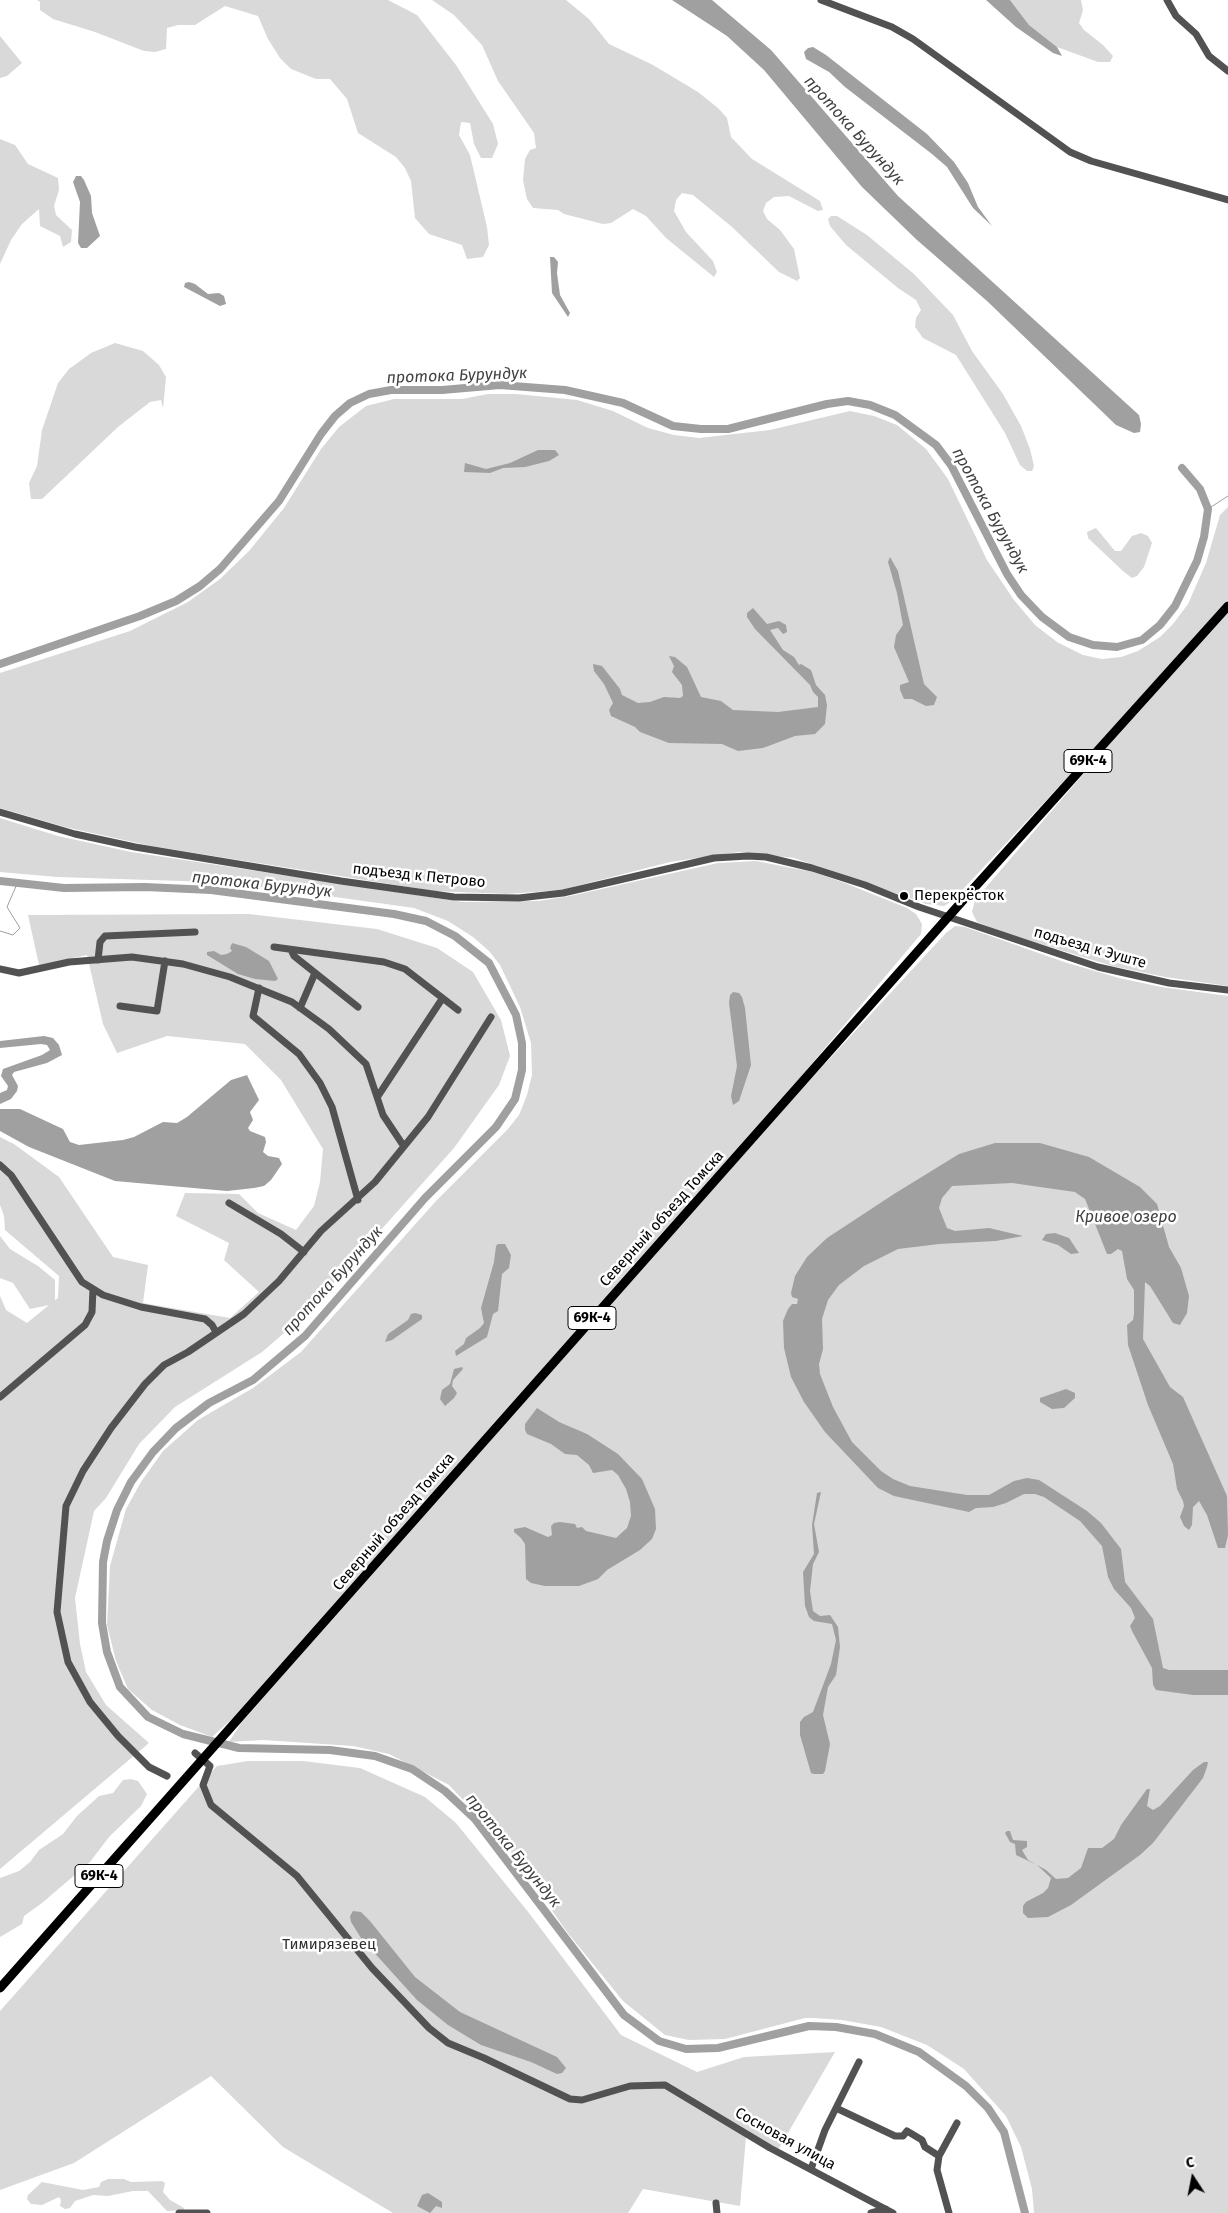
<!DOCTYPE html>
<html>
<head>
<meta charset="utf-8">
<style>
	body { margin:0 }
	#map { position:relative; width:1228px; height:2213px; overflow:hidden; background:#fff; font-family:"Fira Sans",sans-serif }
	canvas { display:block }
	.north { position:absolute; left:1168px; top:2153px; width:50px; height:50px; -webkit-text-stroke:4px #fff; paint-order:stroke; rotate:349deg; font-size:14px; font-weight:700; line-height:20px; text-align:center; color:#000 }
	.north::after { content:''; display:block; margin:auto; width:18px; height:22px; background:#000; clip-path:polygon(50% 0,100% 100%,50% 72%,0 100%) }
</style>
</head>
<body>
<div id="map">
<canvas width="1228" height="2213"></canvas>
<div class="north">С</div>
</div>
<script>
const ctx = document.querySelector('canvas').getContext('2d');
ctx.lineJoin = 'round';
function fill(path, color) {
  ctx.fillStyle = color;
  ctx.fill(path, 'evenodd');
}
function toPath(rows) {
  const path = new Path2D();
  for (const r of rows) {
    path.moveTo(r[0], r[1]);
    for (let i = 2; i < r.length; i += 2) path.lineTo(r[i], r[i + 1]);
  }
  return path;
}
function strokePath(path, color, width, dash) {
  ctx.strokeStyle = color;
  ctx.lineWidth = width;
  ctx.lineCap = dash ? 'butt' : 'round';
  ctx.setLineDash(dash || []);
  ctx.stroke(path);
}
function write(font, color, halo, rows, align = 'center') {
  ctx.font = font + ' "Fira Sans",sans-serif';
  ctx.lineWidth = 5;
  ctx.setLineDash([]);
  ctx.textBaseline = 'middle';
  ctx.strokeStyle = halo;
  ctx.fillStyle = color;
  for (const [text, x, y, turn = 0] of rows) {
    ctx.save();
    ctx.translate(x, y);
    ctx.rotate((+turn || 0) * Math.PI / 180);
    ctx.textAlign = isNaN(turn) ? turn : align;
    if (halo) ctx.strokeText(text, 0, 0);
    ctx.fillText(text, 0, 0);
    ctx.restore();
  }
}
const green = toPath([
	[37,0,388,0,417,15,456,65,493,124,498,144,492,158,481,158,474,144,470,123,461,122,459,135,470,155,487,227,489,245,483,257,467,259,462,245,429,234,415,218,411,181,405,168,396,157,358,133,347,99,330,79,316,79,291,69,280,58,268,39,258,16,225,6,195,25,178,25,167,28,166,49,155,52,144,51,95,32,53,19,40,10,40,2],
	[432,0,566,0,589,19,609,44,653,65,698,92,718,108,727,118,731,137,752,159,820,201,823,210,818,211,789,196,774,197,766,203,763,211,767,219,780,230,794,249,800,278,797,281,779,272,732,227,693,195,682,193,676,200,674,211,686,232,713,261,717,272,714,277,666,238,646,216,633,209,611,223,603,224,564,214,558,210,533,208,527,199,523,180,525,159,530,150,536,148,534,133,498,81,482,45,454,15],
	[1010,0,1081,0,1083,10,1079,23,1084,30,1103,45,1113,56,1110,62,1098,62,1057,47,1029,25],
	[0,36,22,63,7,76,0,78],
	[0,139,15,145,28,164,58,178,59,190,54,206,56,215,72,230,71,242,63,247,60,236,40,226,39,209,22,224,11,240,0,264],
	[831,216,837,216,867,235,914,274,953,315,972,351,1003,394,1021,426,1030,449,1034,466,1032,471,1027,471,1020,465,1005,433,956,355,923,338,915,327,916,318,921,310,916,300,898,288,846,245,830,226,828,219],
	[115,343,143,351,159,365,166,377,163,408,161,400,150,402,118,427,42,499,31,499,29,483,37,466,42,430,58,383,69,369,91,353],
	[488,394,516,394,577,400,613,411,648,428,674,435,699,438,770,430,850,411,874,416,897,425,926,449,948,479,987,560,1014,600,1035,625,1057,642,1083,655,1102,659,1121,657,1138,651,1160,637,1173,624,1188,604,1206,563,1220,515,1228,507,1228,600,1081,763,952,901,944,906,926,904,794,858,739,852,670,862,561,890,507,894,434,891,151,846,65,827,0,808,0,673,130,631,188,602,220,579,249,551,284,508,321,449,339,427,366,406,394,399,462,399],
	[1096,528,1115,551,1121,551,1132,536,1141,533,1148,536,1152,543,1144,567,1137,576,1132,578,1124,572,1088,538,1087,532],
	[1228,613,1228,986,1165,977,1112,966,999,931,977,922,972,912,975,900,1092,764],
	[0,818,58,836,131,852,463,902,538,901,570,896,718,863,756,861,813,872,845,883,907,908,916,914,922,924,921,934,803,1074,233,1718,212,1737,180,1725,152,1710,128,1689,116,1661,107,1625,110,1566,126,1509,141,1482,163,1451,198,1420,253,1388,301,1352,436,1201,508,1129,519,1115,527,1095,532,1075,531,1043,520,1007,500,965,489,951,473,937,448,921,414,908,271,888,213,882,57,877,0,872],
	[249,914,377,929,437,948,473,972,501,1020,510,1056,499,1085,454,1148,305,1315,262,1352,175,1407,139,1444,106,1498,94,1511,75,1598,80,1644,86,1672,106,1705,149,1743,0,1869,0,1296,6,1310,27,1323,49,1305,30,1309,13,1283,0,1278,0,1236,10,1249,38,1266,55,1280,55,1300,58,1298,59,1276,5,1230,4,1216,0,1205,0,1137,14,1144,59,1177,113,1257,148,1265,143,1303,230,1318,259,1292,224,1260,229,1243,176,1216,185,1193,239,1194,258,1213,296,1230,314,1206,320,1182,323,1149,281,1080,245,1044,167,1036,117,1053,103,1024,87,955,39,965,28,915],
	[955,926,965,927,1064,962,1119,978,1161,987,1228,996,1228,2213,1034,2213,1032,2189,1021,2147,1006,2116,964,2069,927,2045,881,2027,842,2020,814,2018,805,2018,725,2039,689,2040,665,2035,623,2001,567,1932,509,1849,449,1785,389,1754,353,1746,263,1740,229,1742,241,1723,797,1094,946,933],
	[248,1761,303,1761,360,1768,425,1797,456,1823,529,1913,621,2035,697,2072,744,2057,835,2052,778,2150,746,2137,740,2206,643,2189,628,2213,393,2213,283,2147,211,2076,74,2163,0,2190,0,2011,217,1766],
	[131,1779,138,1781,147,1794,141,1806,109,1837,90,1862,42,1903,24,1916,22,1924,0,1937,0,1878,19,1871,30,1862,39,1850,63,1834,77,1816,99,1796,113,1793,123,1780],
	[108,2179,124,2179,131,2182,162,2181,165,2183,163,2192,170,2200,184,2208,184,2210,167,2211,148,2191,133,2191,108,2196,93,2195,75,2201,70,2208,65,2209,60,2206,61,2200,59,2197,42,2205,31,2204,27,2199,28,2195,42,2182,83,2190,99,2187,101,2182]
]);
const water = toPath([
	[672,0,712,0,771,50,898,196,1139,415,1141,424,1140,432,1134,433,1116,425,987,301,917,240,862,187,764,70,727,36],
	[986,0,1010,0,1029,25,1057,47,1062,56,1053,53,1016,27],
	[813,47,826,55,927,134,954,162,968,183,978,207,992,226,973,208,947,167,932,154,845,87,829,72,806,59,804,52,808,48],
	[76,176,81,176,84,180,91,196,92,213,100,236,87,248,81,248,78,243,80,202,73,182],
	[550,257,554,257,558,262,557,273,560,295,570,313,568,317,552,293],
	[189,282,195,284,208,294,219,293,224,296,226,304,220,306,184,287,185,283],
	[538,450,555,450,559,455,549,461,525,467,503,468,490,473,464,472,465,463,486,469,510,463],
	[890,557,898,571,924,684,937,697,934,705,926,706,912,699,904,699,900,690,900,685,909,682,894,647,896,635,903,625,897,593,888,562],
	[753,608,767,624,779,621,786,625,787,632,783,634,778,628,770,630,783,650,794,657,799,665,801,664,811,670,816,685,825,695,827,705,825,724,815,734,795,736,763,748,738,751,722,744,669,743,640,732,635,727,611,716,609,710,613,703,604,684,594,671,593,664,602,666,620,689,622,695,638,703,650,702,664,697,680,698,683,696,682,685,672,672,674,666,669,656,675,657,687,667,701,697,721,701,733,710,778,712,818,707,818,697,813,692,810,685,755,629,747,617,747,613],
	[232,943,246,947,269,961,278,979,275,981,255,979,238,974,207,955,207,952,214,951,221,955,227,954,232,951,230,948],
	[733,992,739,993,742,997,745,1008,751,1065,739,1101,733,1105,731,1096,737,1066,729,1003,730,995],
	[44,1036,53,1038,59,1045,62,1055,47,1063,14,1072,12,1075,18,1086,17,1091,11,1099,0,1104,0,1093,7,1090,8,1086,1,1076,3,1069,42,1055,50,1050,47,1045,41,1044,0,1048,0,1041],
	[247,1075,259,1100,250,1112,253,1120,248,1128,250,1131,265,1137,266,1142,263,1152,268,1156,279,1158,282,1164,271,1180,264,1186,254,1188,227,1191,115,1181,29,1147,0,1131,0,1109,20,1109,63,1129,70,1142,79,1145,123,1140,134,1137,163,1122,177,1123,187,1117,231,1080],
	[995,1143,1040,1143,1089,1157,1140,1187,1157,1204,1169,1247,1181,1268,1189,1296,1187,1313,1180,1325,1173,1323,1150,1286,1145,1282,1143,1339,1170,1387,1183,1397,1227,1496,1228,1535,1225,1548,1218,1548,1207,1515,1199,1501,1193,1507,1192,1525,1189,1530,1184,1526,1180,1517,1184,1506,1183,1501,1177,1489,1173,1464,1148,1405,1128,1345,1127,1325,1133,1320,1134,1314,1134,1290,1127,1279,1122,1251,1118,1249,1111,1254,1107,1254,1085,1199,1075,1192,1012,1183,952,1186,942,1198,939,1208,947,1228,955,1231,989,1228,1023,1236,996,1241,939,1244,898,1249,864,1266,839,1285,828,1300,822,1319,823,1349,819,1364,820,1374,833,1407,852,1442,881,1471,893,1479,910,1486,967,1495,989,1495,1014,1481,1027,1478,1039,1480,1087,1511,1101,1523,1121,1549,1125,1582,1153,1619,1163,1668,1169,1670,1228,1670,1228,1695,1193,1695,1156,1690,1153,1685,1152,1668,1132,1631,1130,1626,1135,1618,1131,1608,1114,1589,1108,1577,1102,1546,1080,1521,1044,1497,1035,1494,1024,1494,1006,1503,993,1507,976,1508,969,1512,894,1496,878,1488,825,1432,804,1402,791,1377,784,1348,783,1321,788,1309,792,1304,797,1304,798,1299,792,1297,791,1293,795,1276,807,1257,827,1238,894,1194,959,1154],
	[1055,1233,1069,1238,1079,1253,1071,1254,1058,1245,1042,1240,1046,1234],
	[498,1244,505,1244,511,1255,509,1268,502,1274,498,1311,493,1314,487,1337,456,1356,455,1351,464,1344,466,1338,480,1328,484,1323,481,1308,494,1262,496,1246],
	[415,1313,422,1315,422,1319,392,1340,385,1342,388,1334,408,1320,411,1314],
	[462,1367,463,1369,453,1380,452,1386,457,1393,454,1398,445,1406,440,1399,442,1390,450,1384,454,1369],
	[1066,1389,1075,1393,1075,1398,1064,1408,1052,1409,1040,1402,1040,1398],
	[537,1408,559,1422,587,1434,618,1454,642,1479,655,1509,656,1529,652,1539,640,1550,607,1570,598,1579,579,1586,545,1586,531,1583,526,1579,525,1544,521,1538,514,1532,514,1529,525,1527,548,1537,552,1535,551,1526,554,1523,560,1522,575,1524,577,1528,582,1527,586,1531,616,1538,627,1528,631,1516,630,1502,626,1489,618,1475,612,1470,593,1473,589,1465,577,1455,565,1454,551,1444,527,1434,525,1430,525,1424],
	[821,1492,814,1524,819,1552,813,1564,810,1591,813,1611,820,1616,830,1615,838,1627,840,1647,836,1675,828,1687,823,1715,830,1744,825,1771,823,1774,814,1774,811,1773,800,1735,800,1722,804,1717,813,1712,831,1664,836,1640,832,1624,814,1621,809,1617,805,1606,803,1572,814,1554,812,1525,817,1493],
	[1204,1762,1208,1762,1207,1767,1203,1778,1153,1843,1140,1855,1071,1905,1048,1917,1028,1918,1023,1913,1023,1906,1026,1902,1043,1893,1048,1888,1051,1878,1037,1865,1016,1855,1015,1844,1010,1842,1005,1833,1007,1831,1010,1831,1013,1840,1027,1841,1027,1847,1022,1850,1028,1860,1046,1870,1056,1879,1068,1878,1081,1868,1088,1848,1102,1848,1114,1839,1121,1825,1147,1789,1150,1789,1147,1806,1153,1810,1160,1806,1193,1770],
	[353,1911,361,1912,370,1921,415,1977,460,2012,557,2057,566,2068,562,2073,557,2074,531,2062,481,2045,448,2025,417,2000,361,1938,351,1922,350,1916],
	[428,2193,442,2202,442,2208,436,2206,430,2213,417,2206,422,2195]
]);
const stream = toPath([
	[1208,509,1228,496],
	[0,931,13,935,20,928,7,907,17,884]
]);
const river = toPath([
	[0,664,140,616,176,601,200,586,220,569,279,501,321,434,335,416,350,403,369,394,391,390,442,390,500,385,565,390,623,403,673,426,701,429,728,429,827,404,848,401,870,405,895,415,936,445,951,465,1007,574,1021,595,1042,617,1069,637,1093,645,1117,647,1142,640,1160,625,1175,606,1197,561,1204,537,1208,509,1200,489,1182,468],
	[0,881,64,888,145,887,211,890,394,914,426,921,455,936,489,963,516,1015,522,1043,522,1070,515,1099,496,1127,425,1198,305,1336,253,1380,209,1403,176,1428,153,1452,131,1482,117,1510,107,1541,103,1562,102,1623,107,1652,120,1687,148,1717,183,1734,239,1748,330,1750,375,1756,412,1769,445,1791,475,1819,624,2015,659,2041,686,2049,718,2048,809,2026,836,2027,875,2034,919,2052,966,2086,988,2108,1004,2132,1025,2213]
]);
const minor = toPath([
	[821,0,892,27,913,39,1070,152,1091,161,1228,200],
	[1167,0,1176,16,1196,34,1209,56,1228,71],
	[0,812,75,834,135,847,341,881,454,897,519,898,563,893,714,858,748,856,766,857,812,868,865,885,919,907,1098,967,1169,983,1228,990],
	[274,947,384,962,405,969,458,1010],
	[291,950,294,956,358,1007],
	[98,960,100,942,105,936,195,932],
	[0,969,19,973,69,962,132,957,183,964,230,977,292,1002,329,1029,366,1064,383,1115,403,1145],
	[259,988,253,1016,299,1054,320,1083,332,1107,358,1200],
	[120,1006,157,1011,165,961],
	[300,1008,315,973],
	[378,1096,442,999],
	[0,1165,11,1175,82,1282,103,1295,141,1307,205,1319,212,1325,216,1332],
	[229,1203,281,1234,304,1252],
	[0,1397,85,1325,92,1312,93,1289],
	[195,1753,210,1766,203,1785,211,1805,297,1876,372,1968,429,2028,448,2043,484,2058,570,2099,582,2100,630,2086,665,2085,770,2148,893,2213],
	[167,1776,149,1767,118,1736,90,1702,68,1662,57,1612,66,1506,83,1471,111,1428,145,1384,164,1365,188,1352,244,1314,279,1281,321,1231,375,1182,428,1117,491,1017],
	[836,2108,895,2136,903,2136,907,2131,922,2140,925,2147,939,2156,937,2170,949,2213],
	[939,2156,957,2123],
	[811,2169,825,2130,859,2062],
	[716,2203,717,2213],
	[179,2213,207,2213],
	[871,2213,886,2209]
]);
const major = toPath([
	[0,1988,965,898,1228,606]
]);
const markers = [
	[904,896,5,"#000"]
];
const shields = [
	[1088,761,48],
	[592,1318,48],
	[99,1876,48]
];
const shieldNames = [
	["69К-4",1088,761],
	["69К-4",592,1318],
	["69К-4",99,1876]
];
const streetNames = [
	["подъезд к Петрово",419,876,6],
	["подъезд к Эуште",1090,948,16],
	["Северный объезд Томска",662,1219,-48],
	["Северный объезд Томска",394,1522,-49],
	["Сосновая улица",785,2139,29]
];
const poiNames = [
	["Перекрёсток",914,896]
];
const parkNames = [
	["Тимирязевец",329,1945]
];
const waterNames = [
	["протока Бурундук",854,131,48],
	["протока Бурундук",457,376,-2],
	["протока Бурундук",990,511,61],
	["протока Бурундук",262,885,6],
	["Кривое озеро",1126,1218],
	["протока Бурундук",333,1281,-48],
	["протока Бурундук",513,1851,51]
];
fill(green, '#d9d9d9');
fill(water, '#a0a0a0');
strokePath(stream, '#a0a0a0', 1);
strokePath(river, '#a0a0a0', 8);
strokePath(minor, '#525252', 7);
strokePath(major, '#000', 9);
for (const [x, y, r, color] of markers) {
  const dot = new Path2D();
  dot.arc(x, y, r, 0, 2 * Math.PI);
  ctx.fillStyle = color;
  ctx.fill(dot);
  strokePath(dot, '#fff', 2);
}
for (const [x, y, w] of shields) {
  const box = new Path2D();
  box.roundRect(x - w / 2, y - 11.5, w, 23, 4);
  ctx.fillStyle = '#fff';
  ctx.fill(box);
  strokePath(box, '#000', 1);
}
write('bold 14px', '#000', null, shieldNames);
write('15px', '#000', '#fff', streetNames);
write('15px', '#000', '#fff', poiNames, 'left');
write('15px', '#303030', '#fff', parkNames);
write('italic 16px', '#414141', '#fff', waterNames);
</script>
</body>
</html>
